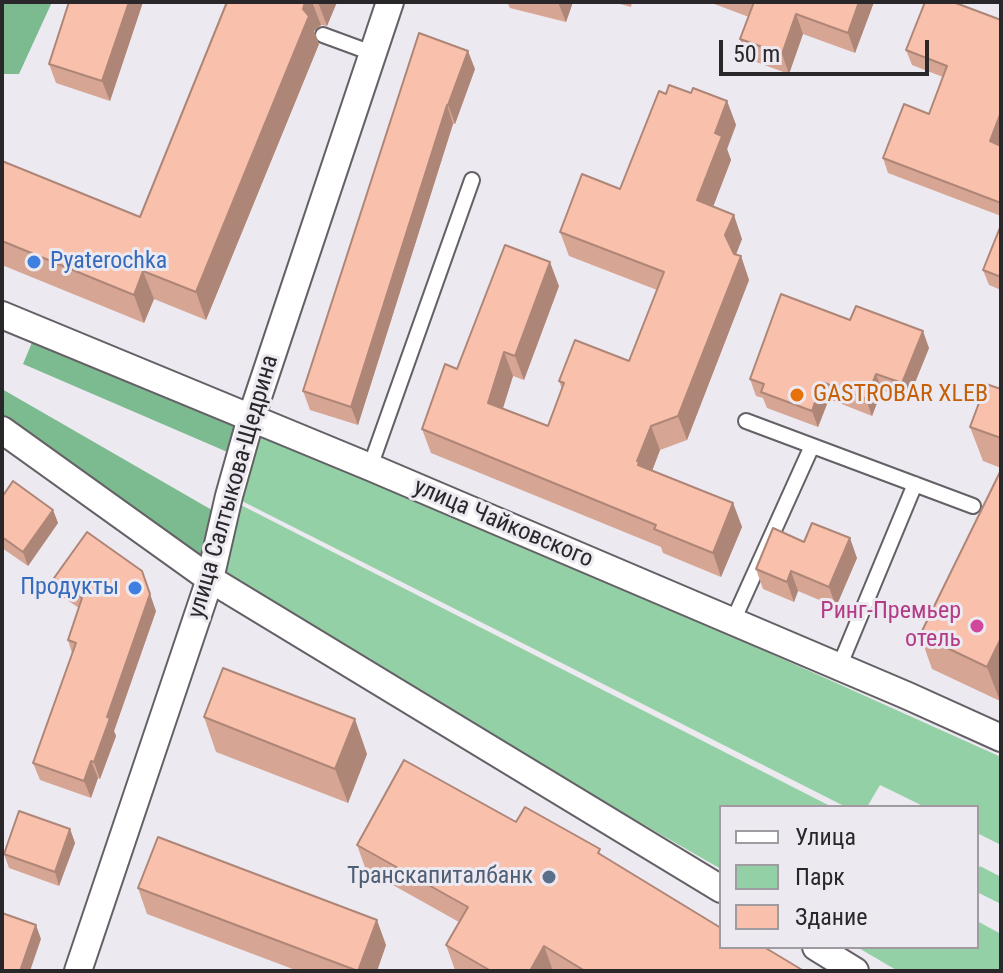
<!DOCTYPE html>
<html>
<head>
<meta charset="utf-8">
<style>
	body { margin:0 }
	#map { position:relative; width:1003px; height:973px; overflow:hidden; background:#ede9f0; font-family:"Roboto Condensed",sans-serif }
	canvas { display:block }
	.frame { position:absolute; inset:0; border:4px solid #29272a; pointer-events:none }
	.legend { position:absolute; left:719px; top:805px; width:260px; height:144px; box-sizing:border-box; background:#ede9f0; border:2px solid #9f9ba1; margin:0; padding:10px 14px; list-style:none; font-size:24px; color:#29272a }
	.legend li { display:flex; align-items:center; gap:16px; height:40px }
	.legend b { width:40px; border:2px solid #9f9ba1 }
	.scale { position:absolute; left:719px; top:40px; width:210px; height:36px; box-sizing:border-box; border:4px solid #29272a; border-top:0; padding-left:10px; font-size:24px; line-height:28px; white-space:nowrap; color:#29272a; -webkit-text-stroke:6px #ede9f0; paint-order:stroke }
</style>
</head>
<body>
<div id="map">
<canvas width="1003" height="973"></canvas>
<div class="frame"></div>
<ul class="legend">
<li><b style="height:10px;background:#fff"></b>Улица</li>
<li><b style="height:22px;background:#93d0a5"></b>Парк</li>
<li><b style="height:22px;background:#f9c0ac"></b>Здание</li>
</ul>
<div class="scale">50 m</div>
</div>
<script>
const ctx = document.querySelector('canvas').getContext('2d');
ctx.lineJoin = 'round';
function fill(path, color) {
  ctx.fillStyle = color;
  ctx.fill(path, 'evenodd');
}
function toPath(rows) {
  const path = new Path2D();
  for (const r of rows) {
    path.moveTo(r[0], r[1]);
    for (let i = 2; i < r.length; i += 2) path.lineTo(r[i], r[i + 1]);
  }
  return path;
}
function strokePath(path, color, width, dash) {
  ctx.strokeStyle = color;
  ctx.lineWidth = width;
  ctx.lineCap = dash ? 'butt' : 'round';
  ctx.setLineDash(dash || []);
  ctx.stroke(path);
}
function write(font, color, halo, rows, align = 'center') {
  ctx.font = font + ' "Roboto Condensed",sans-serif';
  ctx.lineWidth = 6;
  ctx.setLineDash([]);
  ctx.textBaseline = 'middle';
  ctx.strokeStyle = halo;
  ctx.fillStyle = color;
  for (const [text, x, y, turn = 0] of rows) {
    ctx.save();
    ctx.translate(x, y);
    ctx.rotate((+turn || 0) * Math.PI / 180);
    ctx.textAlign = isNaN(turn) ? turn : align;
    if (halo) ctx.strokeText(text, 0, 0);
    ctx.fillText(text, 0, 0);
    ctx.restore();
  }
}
const green = toPath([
	[253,421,1001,757,1001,845,977,833,977,807,925,807,880,785,867,807,846,807,234,497],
	[233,501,832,807,721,807,721,869,213,578],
	[980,866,1001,877,1001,904,977,892,977,871],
	[977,921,1001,934,1001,971,898,971,857,947,977,947]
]);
const forest = toPath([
	[2,2,52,2,19,74,2,74],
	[36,333,248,419,239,457,23,364],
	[2,389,224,517,209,575,2,427]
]);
const lane = toPath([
	[323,35,372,53],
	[746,421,973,506],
	[370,467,472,180],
	[733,621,812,446],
	[839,667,915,484]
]);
const street = toPath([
	[2,315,370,467,908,696,1001,738],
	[2,430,210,579,721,889],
	[816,947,855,971],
	[78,971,210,579,229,496,251,418,390,2]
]);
const wall = toPath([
	[69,2,143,2,110,101,56,83,49,64],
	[227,2,337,2,327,26,321,25,314,31,319,44,206,320,154,299,144,323,2,265,2,161,140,217],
	[507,2,573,2,566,22,510,8],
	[613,2,632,2,631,7],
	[709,2,874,2,855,53,803,34,789,74,748,59,740,39,749,17],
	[925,2,999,145,1001,146,1001,216,888,173,883,158,929,114,943,77,912,65,906,50],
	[419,33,475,69,455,124,453,124,358,425,310,410,303,391],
	[691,93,727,101,736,125,727,149,731,160,713,207,742,239,736,255,741,256,749,280,687,440,660,450,652,471,733,503,742,527,721,577,663,553,661,547,431,453,422,429,457,369,559,286,524,380,513,376,503,408,548,426,562,389,559,381,629,361,657,290,569,256,560,232,620,189,666,94],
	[1001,225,1001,290,989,285,983,270],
	[929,348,908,400,882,390,872,416,829,399,818,427,767,408,763,398,756,396,750,379],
	[1001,389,1001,468,983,461,970,427],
	[1001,470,1000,701,932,669,920,635],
	[2,497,53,510,58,523,28,566,2,548],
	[804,542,857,558,836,607,798,591,794,602,763,589,756,569],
	[54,578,156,611,114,731,116,736,100,779,98,778,91,798,40,780,33,763,72,653,68,640,79,608,61,596],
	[204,717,367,754,348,803,216,752],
	[516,822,602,856,721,947,804,971,457,971,455,970,446,945,459,922,366,870,357,845],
	[70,829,75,843,59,886,9,868,4,854],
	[138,888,386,945,377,971,298,971,147,914]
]);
const shadedWall = toPath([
	[129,2,143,2,110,101,102,81],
	[305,2,312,2,321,25,314,31,319,44,206,320,196,292,303,9],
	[318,2,337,2,327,26],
	[558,2,573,2,566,22],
	[859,2,874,2,855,53,848,33],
	[796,14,803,34,789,74,782,54],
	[468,51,475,69,455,124,448,105],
	[727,101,736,125,727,149,731,160,706,225,697,200,715,133],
	[447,105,453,124,358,425,351,407],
	[1001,112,1001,141,995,156,990,141],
	[734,215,742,239,734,259,725,235],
	[741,256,749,280,687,440,678,416],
	[550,262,559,286,524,380,515,356],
	[143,271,154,299,144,323,134,295],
	[923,331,929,348,908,400,902,383],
	[504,352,513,376,497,427,488,403],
	[876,374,882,390,872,416,866,399],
	[822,382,829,399,818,427,812,411],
	[651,426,660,450,647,484,647,489,637,461],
	[733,503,742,527,721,577,713,553],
	[53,510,58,523,28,566,23,552],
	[850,538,857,558,836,607,829,587],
	[142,571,156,611,114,731,116,736,100,779,94,762,107,717],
	[791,571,798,591,794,602,787,582],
	[1001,638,1001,698,1000,701,987,667],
	[355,719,367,754,348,803,335,769],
	[91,761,98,778,91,798,84,781],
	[70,829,75,843,59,886,55,872],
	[377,920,386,945,377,971,358,971],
	[36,925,41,939,30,971,20,971],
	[544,946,553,971,530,971]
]);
const building = toPath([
	[69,2,129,2,102,81,49,64,69,2],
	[227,2,305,2,303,9,309,16,196,292,143,271,134,295,2,241,2,161,140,217,227,2],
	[754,2,859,2,848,33,796,14,782,54,740,39,754,2],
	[925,2,953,2,1001,20,1001,112,990,141,1001,146,1001,203,883,158,904,104,929,114,947,66,906,50,925,2],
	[419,33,468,51,448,105,447,105,351,407,303,391,419,33],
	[669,85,691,93,693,88,727,101,715,133,722,136,697,200,734,215,725,235,734,254,741,256,678,416,651,426,637,461,639,462,638,465,733,503,713,553,654,529,656,525,422,429,445,364,457,369,505,245,550,262,515,356,504,352,488,403,548,426,564,383,559,381,575,340,629,361,664,272,560,232,582,174,620,189,659,91,666,94,669,85],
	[1001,225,1001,277,983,270,1001,225],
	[781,294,850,320,856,306,923,331,902,383,876,374,866,399,822,382,812,411,761,392,764,384,750,379,781,294],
	[986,384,1001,389,1001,438,970,427,986,384],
	[1001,470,1001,638,987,667,920,635,1001,470],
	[13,481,53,510,23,552,2,537,2,497,13,481],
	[812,523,850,538,829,587,791,571,787,582,756,569,773,528,804,542,812,523],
	[87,532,142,571,150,594,107,717,110,718,94,762,91,761,84,781,33,763,76,643,68,640,82,598,54,578,87,532],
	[223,668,355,719,335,769,204,717,223,668],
	[404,760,516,822,525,807,600,849,598,853,721,928,721,947,764,947,804,971,585,971,544,946,530,971,491,971,446,945,468,907,357,845,404,760],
	[19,811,70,829,55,872,4,854,19,811],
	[158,837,377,920,358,971,138,888,158,837],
	[2,913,36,925,20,971,2,971,2,913]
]);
const markers = [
	[34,262,8,"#3f7fe0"],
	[797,395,8,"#e8710a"],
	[135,588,8,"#3f7fe0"],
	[977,626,8,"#d1479c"],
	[549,877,8,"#5c6f8a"]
];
const shopNames = [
	["Pyaterochka",50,262],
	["Продукты",119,588,"right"]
];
const foodNames = [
	["GASTROBAR XLEB",813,395]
];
const streetNames = [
	["улица Салтыкова-Щедрина",234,487,-74],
	["улица Чайковского",503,524,23]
];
const hotelNames = [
	["Ринг-Премьер",961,612],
	["отель",961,640]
];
const serviceNames = [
	["Транскапиталбанк",533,877]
];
fill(green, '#93d0a5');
fill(forest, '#7cba8f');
strokePath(lane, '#646066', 18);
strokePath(street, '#646066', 30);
strokePath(lane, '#fff', 14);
strokePath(street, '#fff', 26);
fill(wall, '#d6a594');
fill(shadedWall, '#ae8678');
fill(building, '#f9c0ac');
strokePath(building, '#ae8678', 2);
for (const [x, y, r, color] of markers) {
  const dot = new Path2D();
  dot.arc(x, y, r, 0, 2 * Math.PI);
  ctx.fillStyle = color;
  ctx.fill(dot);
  strokePath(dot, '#ede9f0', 3);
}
write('24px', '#366cbe', '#ede9f0', shopNames, 'left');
write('24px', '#c56008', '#ede9f0', foodNames, 'left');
write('24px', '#29272a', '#ede9f0', streetNames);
write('24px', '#b23c85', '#ede9f0', hotelNames, 'right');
write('24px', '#4e5e75', '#ede9f0', serviceNames, 'right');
</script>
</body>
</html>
